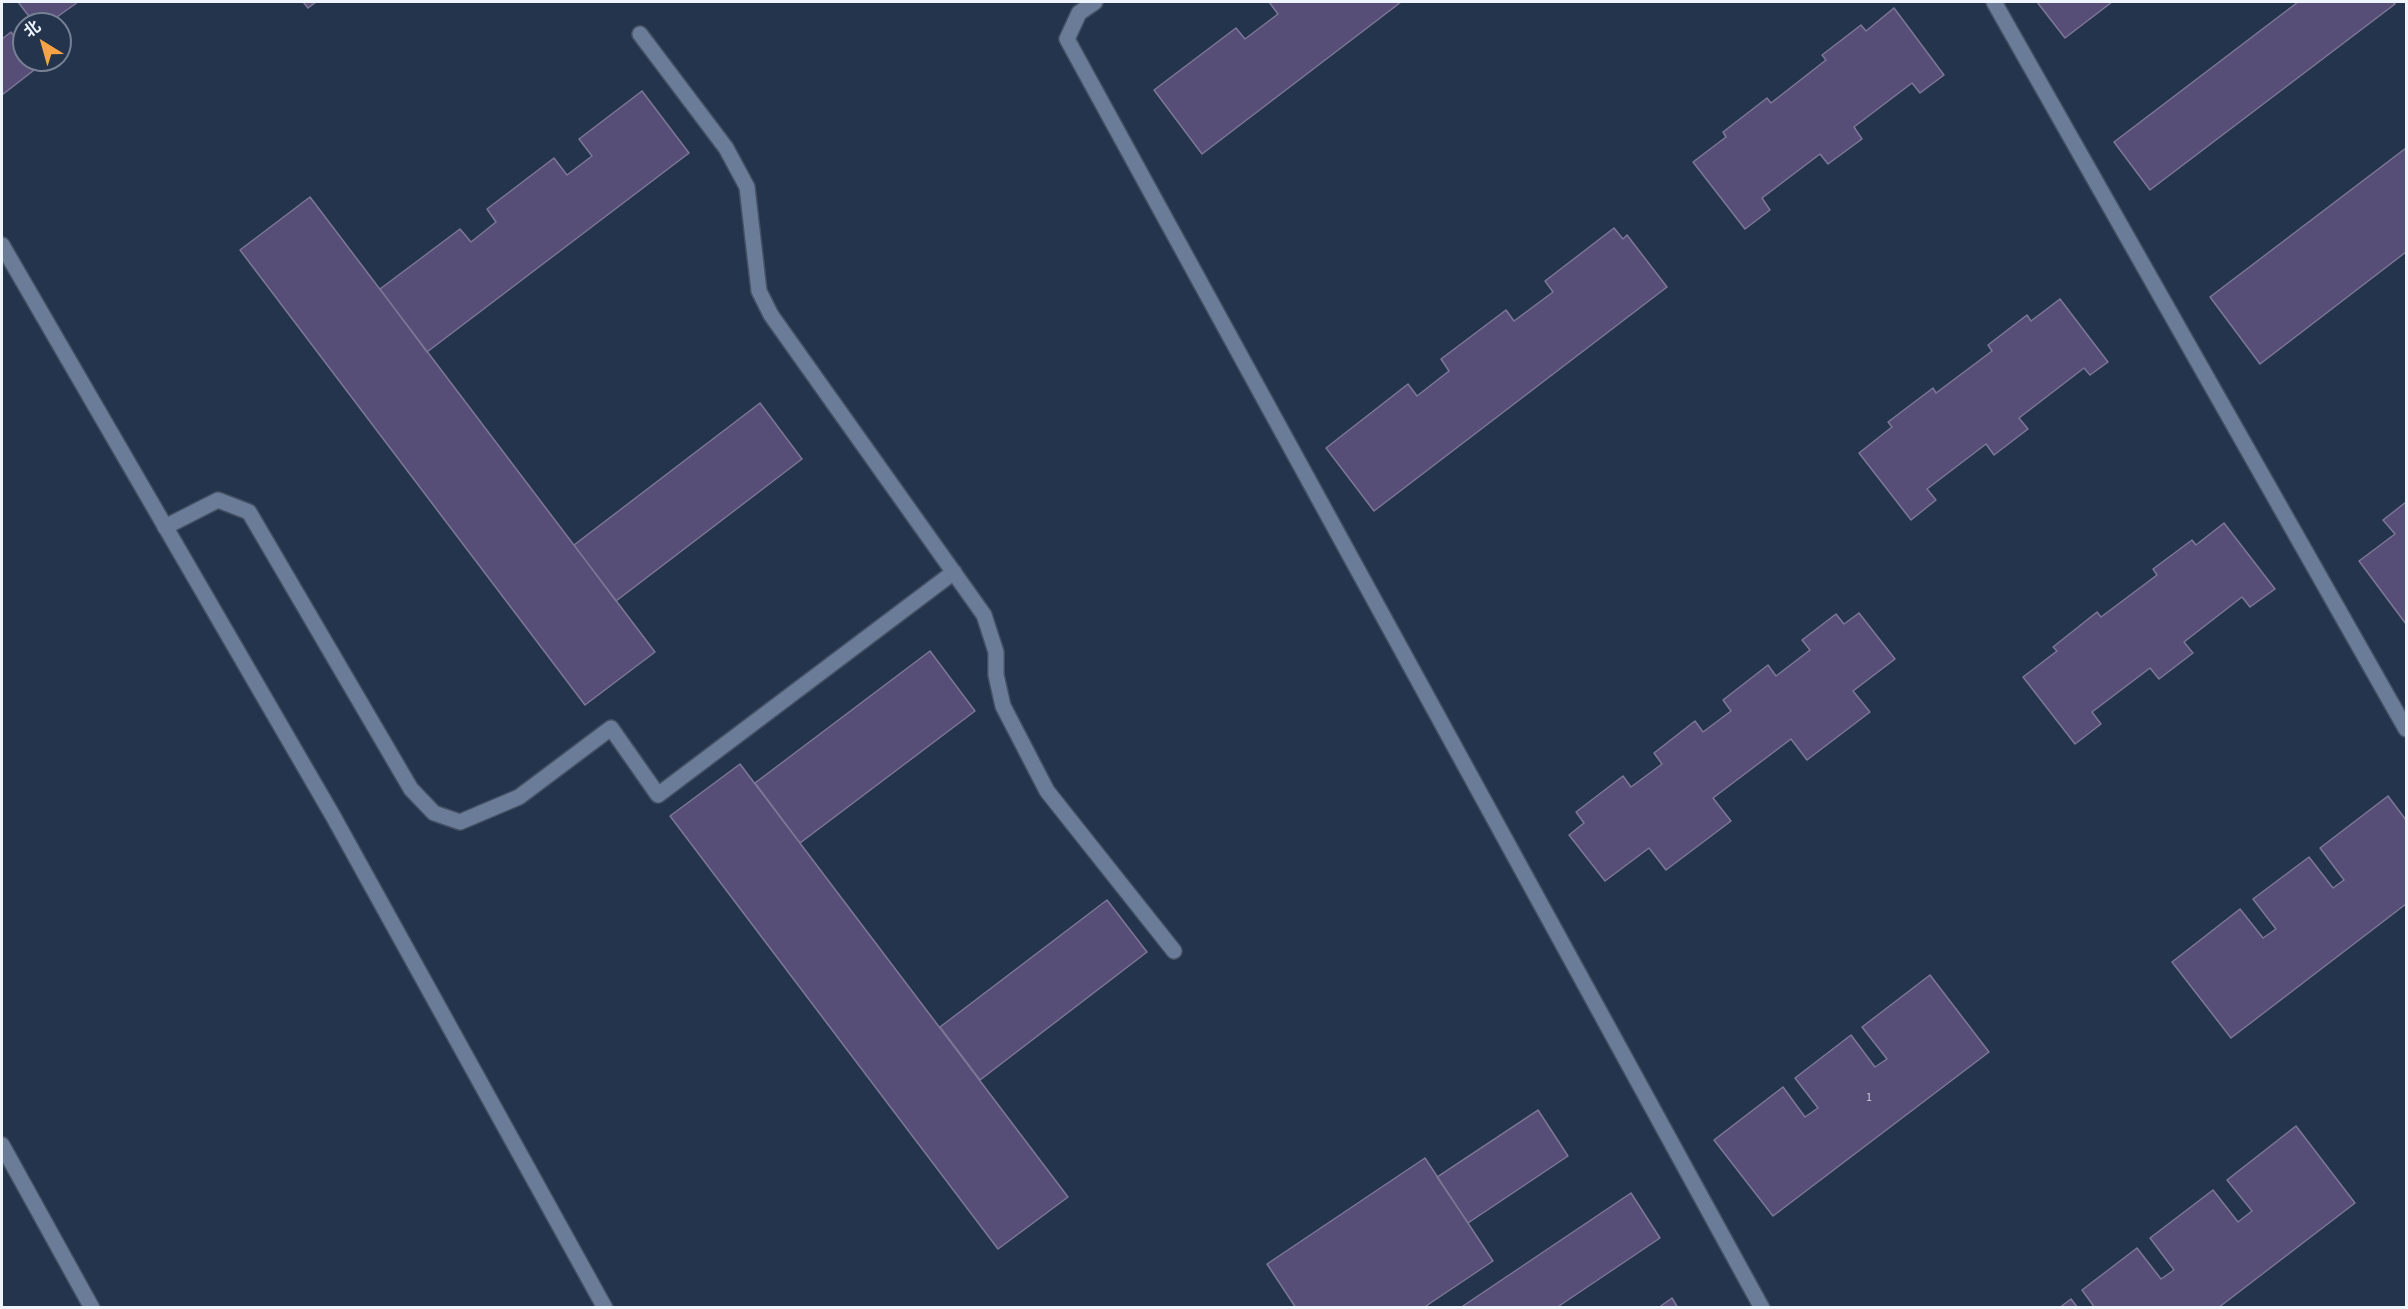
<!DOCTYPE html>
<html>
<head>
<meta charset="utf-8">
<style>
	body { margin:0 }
	#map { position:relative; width:2408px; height:1309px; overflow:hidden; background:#25344d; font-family:"Source Sans 3","Noto Sans SC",sans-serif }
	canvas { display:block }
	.frame { position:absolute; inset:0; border:3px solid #eff5ff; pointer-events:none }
	.north { position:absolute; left:12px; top:12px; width:60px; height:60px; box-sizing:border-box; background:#25344d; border:2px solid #768194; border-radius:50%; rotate:323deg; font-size:16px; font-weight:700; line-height:24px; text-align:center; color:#eff5ff }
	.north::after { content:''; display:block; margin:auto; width:21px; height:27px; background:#f4a345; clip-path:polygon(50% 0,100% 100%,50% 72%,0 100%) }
</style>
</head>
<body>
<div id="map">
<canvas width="2408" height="1309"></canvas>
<div class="frame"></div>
<div class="north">北</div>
</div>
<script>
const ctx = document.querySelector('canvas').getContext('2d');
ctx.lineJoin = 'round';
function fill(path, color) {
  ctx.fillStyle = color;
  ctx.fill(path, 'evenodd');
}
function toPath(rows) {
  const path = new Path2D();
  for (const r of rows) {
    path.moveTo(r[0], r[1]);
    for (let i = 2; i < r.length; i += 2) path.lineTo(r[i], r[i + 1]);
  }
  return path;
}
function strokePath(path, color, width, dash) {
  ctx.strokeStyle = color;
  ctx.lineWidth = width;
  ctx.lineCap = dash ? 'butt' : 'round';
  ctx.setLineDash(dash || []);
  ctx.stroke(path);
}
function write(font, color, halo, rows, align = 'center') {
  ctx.font = font + ' "Source Sans 3",sans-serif';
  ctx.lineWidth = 4.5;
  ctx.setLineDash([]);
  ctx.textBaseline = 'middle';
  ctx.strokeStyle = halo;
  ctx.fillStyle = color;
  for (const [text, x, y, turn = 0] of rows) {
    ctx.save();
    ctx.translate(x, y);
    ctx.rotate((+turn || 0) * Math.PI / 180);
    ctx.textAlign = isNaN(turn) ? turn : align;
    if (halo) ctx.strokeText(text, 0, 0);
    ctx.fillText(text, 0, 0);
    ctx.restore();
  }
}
const building = toPath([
	[18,2,78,2,47,24,35,24,18,2],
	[303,2,316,2,308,8,303,2],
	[1269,2,1401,2,1202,154,1154,90,1236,28,1245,39,1278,14,1269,2],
	[2037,2,2112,2,2065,38,2037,2],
	[2298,2,2393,2,2395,4,2150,190,2114,142,2298,2],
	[1894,8,1944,75,1920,93,1912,83,1854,127,1862,139,1828,164,1820,154,1762,198,1770,210,1745,229,1693,162,1726,137,1723,132,1767,98,1771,103,1826,60,1822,55,1861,25,1866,31,1894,8],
	[11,32,24,49,24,60,32,60,38,67,2,95,2,39,11,32],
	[642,91,689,153,427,352,380,289,460,229,471,242,496,222,487,209,554,158,567,175,592,156,579,139,642,91],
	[2406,148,2406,252,2260,364,2210,297,2406,148],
	[310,197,655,652,585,705,240,250,310,197],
	[1614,228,1623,239,1627,235,1667,287,1374,511,1326,448,1408,384,1417,396,1449,371,1441,359,1506,310,1514,321,1553,292,1545,281,1614,228],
	[2060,299,2108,362,2090,375,2084,368,2019,418,2028,429,1994,455,1986,444,1927,489,1936,500,1911,520,1859,453,1892,427,1888,422,1933,388,1936,393,1992,351,1988,345,2027,315,2031,321,2060,299],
	[760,403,802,459,616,601,574,545,760,403],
	[2406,502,2406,624,2359,561,2395,534,2383,520,2406,502],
	[2224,523,2275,589,2250,607,2242,597,2184,642,2193,653,2159,679,2150,668,2092,712,2101,724,2075,744,2023,677,2057,651,2053,647,2097,612,2101,617,2157,575,2153,569,2192,540,2196,545,2224,523],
	[1859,613,1895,659,1853,691,1870,712,1807,760,1791,739,1713,798,1731,821,1666,870,1649,848,1605,881,1569,835,1584,823,1576,812,1623,776,1631,787,1662,764,1654,753,1695,721,1703,732,1731,711,1723,700,1768,665,1776,676,1810,650,1802,640,1836,614,1844,624,1859,613],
	[930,651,975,711,800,843,755,783,930,651],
	[740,764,1068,1197,998,1249,670,816,740,764],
	[2388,796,2406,820,2406,904,2231,1038,2172,962,2240,909,2263,938,2276,929,2253,899,2309,857,2333,888,2344,880,2320,848,2388,796],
	[1107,900,1147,952,980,1080,940,1027,1107,900],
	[1930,975,1989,1052,1773,1216,1714,1140,1783,1087,1805,1117,1818,1108,1795,1078,1851,1035,1875,1067,1887,1059,1862,1027,1930,975],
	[1538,1110,1568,1156,1468,1223,1437,1177,1538,1110],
	[2296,1126,2355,1203,2218,1308,2095,1308,2082,1290,2137,1248,2161,1279,2174,1270,2150,1238,2213,1190,2238,1222,2252,1211,2227,1180,2296,1126],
	[1425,1158,1493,1261,1423,1308,1296,1308,1267,1264,1425,1158],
	[1631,1193,1660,1238,1556,1308,1460,1308,1631,1193],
	[1672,1298,1678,1308,1658,1308,1672,1298],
	[2071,1299,2078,1308,2059,1308,2071,1299]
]);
const service = toPath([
	[1095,2,1079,13,1067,39,1762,1308],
	[1994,2,2406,729],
	[640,34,726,148,747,187,759,291,771,315,984,615,996,652,996,675,1003,706,1047,791,1174,951],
	[165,527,218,500,249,512,411,789,434,813,460,822,519,797,611,728,658,795,954,572]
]);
const minor = toPath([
	[2,245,333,816,605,1308],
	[2,1145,92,1308]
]);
const numberNames = [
	["1",1869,1098]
];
fill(building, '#574e77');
strokePath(building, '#7d7797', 1.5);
strokePath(service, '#445063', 18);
strokePath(minor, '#445063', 18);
strokePath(service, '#6b7c99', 15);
strokePath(minor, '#6b7c99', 15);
write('12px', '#c9cbdd', null, numberNames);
</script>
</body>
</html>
